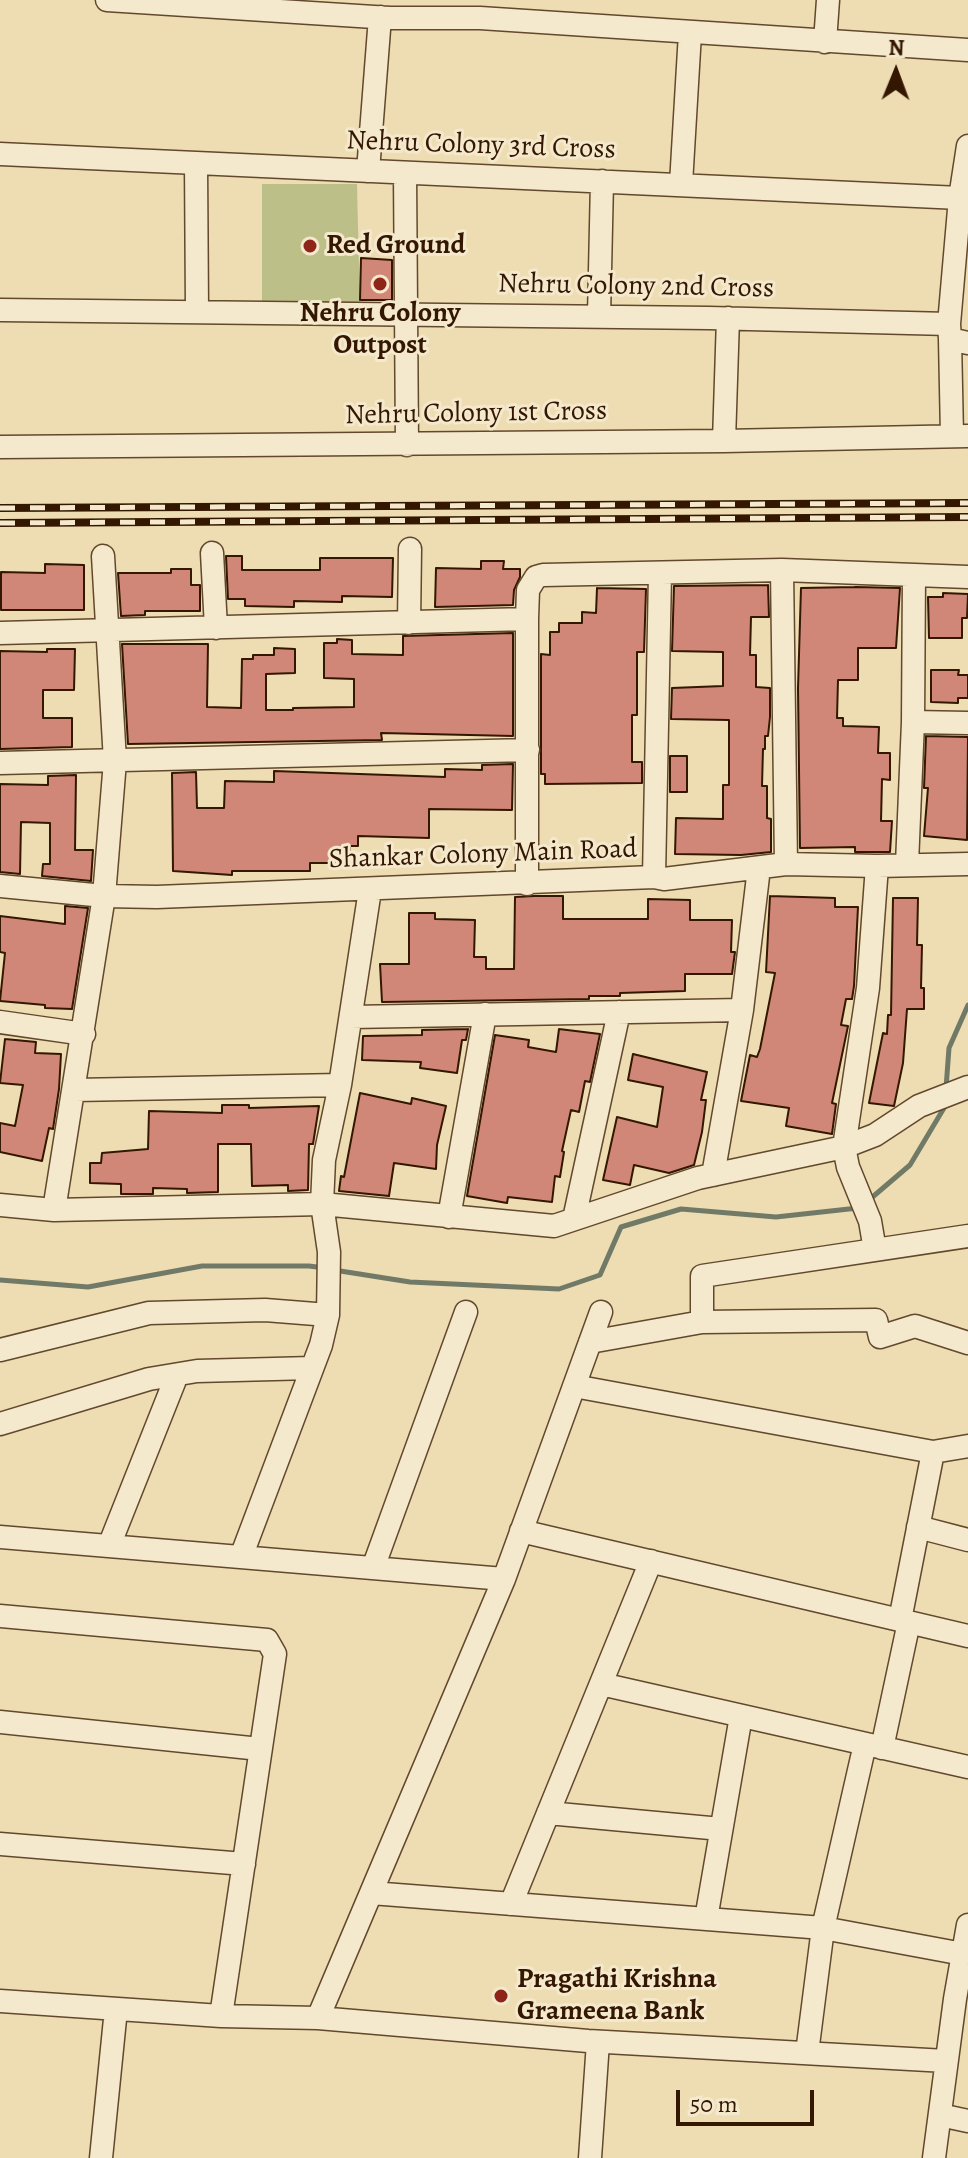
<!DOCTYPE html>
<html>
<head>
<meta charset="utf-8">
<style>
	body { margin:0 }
	#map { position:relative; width:968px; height:2158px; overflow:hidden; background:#eedcb2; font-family:Alegreya,serif }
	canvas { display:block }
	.north { position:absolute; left:856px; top:32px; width:80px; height:80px; -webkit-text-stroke:6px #f4e8cd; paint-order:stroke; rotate:1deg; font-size:22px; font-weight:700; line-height:32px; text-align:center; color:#341700 }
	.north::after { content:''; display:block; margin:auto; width:28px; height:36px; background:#341700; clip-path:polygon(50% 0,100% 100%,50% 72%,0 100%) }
	.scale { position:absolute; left:676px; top:2090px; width:138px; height:36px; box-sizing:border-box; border:4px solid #341700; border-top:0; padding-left:10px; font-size:24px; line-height:28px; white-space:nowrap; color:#341700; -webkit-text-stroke:6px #f4e8cd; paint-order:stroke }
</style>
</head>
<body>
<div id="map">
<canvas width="968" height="2158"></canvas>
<div class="north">N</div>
<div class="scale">50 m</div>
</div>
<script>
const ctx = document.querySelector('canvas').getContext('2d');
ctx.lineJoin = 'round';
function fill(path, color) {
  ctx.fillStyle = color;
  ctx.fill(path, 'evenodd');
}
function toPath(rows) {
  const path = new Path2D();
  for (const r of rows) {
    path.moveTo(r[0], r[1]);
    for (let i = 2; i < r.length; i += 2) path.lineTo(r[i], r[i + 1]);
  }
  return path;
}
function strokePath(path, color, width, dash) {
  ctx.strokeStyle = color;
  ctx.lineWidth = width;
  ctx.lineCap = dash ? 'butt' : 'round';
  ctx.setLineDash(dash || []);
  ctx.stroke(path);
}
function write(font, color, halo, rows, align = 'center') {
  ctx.font = font + ' Alegreya,serif';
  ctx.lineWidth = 6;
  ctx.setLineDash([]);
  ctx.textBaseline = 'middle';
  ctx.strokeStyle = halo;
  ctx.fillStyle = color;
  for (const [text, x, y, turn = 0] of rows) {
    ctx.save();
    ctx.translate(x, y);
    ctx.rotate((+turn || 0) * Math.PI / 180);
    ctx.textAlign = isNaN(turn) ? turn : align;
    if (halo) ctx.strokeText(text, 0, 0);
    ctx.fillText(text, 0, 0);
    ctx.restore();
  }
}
const green = toPath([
	[262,184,357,184,360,308,262,312]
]);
const stream = toPath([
	[946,1088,949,1048,968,1005],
	[869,1200,910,1165,944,1108,944,1102],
	[334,1270,410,1282,559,1289,600,1275,621,1227,681,1209,776,1217,858,1208],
	[0,1280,88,1287,202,1266,309,1266,325,1268]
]);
const building = toPath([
	[361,258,392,260,392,300,360,300,361,258],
	[226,556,242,556,242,570,320,570,320,558,393,558,392,597,342,596,342,602,294,601,294,607,245,606,245,599,228,599,226,556],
	[481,561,504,561,503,569,520,569,520,577,514,590,513,605,435,607,436,568,481,569,481,561],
	[45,564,84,565,84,610,1,610,1,572,45,573,45,564],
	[171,569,191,569,191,585,200,585,200,611,145,611,145,615,121,616,118,573,171,573,171,569],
	[768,585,769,617,751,617,750,655,756,655,756,687,770,688,770,717,768,736,765,736,765,749,763,749,762,786,767,786,767,818,771,819,771,852,741,855,675,854,676,818,723,819,723,785,729,785,729,720,671,719,672,688,723,686,723,652,672,651,674,586,768,585],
	[855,587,900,588,896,648,858,648,858,680,838,680,837,718,843,718,843,726,879,727,878,753,890,753,890,780,882,779,881,821,892,821,890,852,855,852,855,847,800,848,798,688,801,588,855,587],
	[597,588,646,589,644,652,637,652,637,715,632,715,632,762,642,762,642,783,545,784,545,774,541,774,541,654,550,655,550,632,559,632,559,623,582,623,582,612,596,613,597,588],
	[943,593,968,594,967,618,962,618,962,638,929,638,928,597,943,597,943,593],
	[513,633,513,736,381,733,382,740,128,744,122,644,208,644,207,707,241,708,242,659,253,659,253,655,274,655,274,648,295,649,295,673,266,674,266,710,293,710,293,708,354,707,354,679,324,678,324,643,337,643,337,639,352,640,352,654,403,655,403,636,513,633],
	[47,649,75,649,74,690,43,690,43,718,72,718,72,747,0,749,0,651,47,652,47,649],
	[931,670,959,670,958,675,968,675,968,698,958,698,958,703,931,702,931,670],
	[926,736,968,737,967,840,924,836,928,788,924,788,926,736],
	[670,756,687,756,687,792,670,792,670,756],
	[513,764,512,810,429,809,429,838,358,836,358,846,350,846,350,863,310,863,310,871,232,871,232,875,173,871,172,773,196,772,197,808,224,808,225,781,274,782,274,771,445,777,445,769,482,770,482,765,513,764],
	[76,775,75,850,93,850,91,881,42,876,43,864,50,864,50,823,21,822,20,874,0,872,0,784,48,785,48,776,76,775],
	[534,896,563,896,563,919,648,919,648,899,690,900,690,920,732,920,731,952,735,952,732,974,685,974,685,991,620,993,620,996,589,996,589,999,382,1002,380,964,409,964,409,913,435,913,435,919,475,920,474,957,486,957,486,969,514,969,515,897,534,896],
	[770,896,835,898,835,907,858,907,854,986,852,999,846,999,841,1025,848,1026,832,1103,836,1104,832,1134,786,1126,789,1108,741,1101,750,1055,757,1057,760,1049,775,973,766,972,770,896],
	[893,898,918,898,917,945,922,945,921,988,924,988,924,1009,907,1009,903,1063,894,1106,869,1103,883,1033,887,1034,888,1015,891,1015,893,898],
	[65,906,88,908,72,1009,45,1008,45,1005,0,1001,5,953,0,952,0,916,65,924,65,906],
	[468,1029,466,1040,462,1040,457,1073,420,1068,421,1062,362,1060,363,1036,422,1035,422,1030,468,1029],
	[559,1029,600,1034,590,1082,585,1081,579,1112,571,1110,562,1151,564,1152,560,1177,555,1176,552,1202,508,1197,507,1203,467,1196,495,1035,529,1040,528,1047,556,1052,559,1029],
	[5,1039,36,1042,35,1053,61,1054,59,1089,53,1129,49,1128,42,1161,0,1152,0,1123,15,1126,23,1085,0,1083,5,1039],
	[633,1054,707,1072,701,1100,706,1100,702,1132,694,1165,669,1173,634,1165,630,1185,603,1180,617,1117,657,1127,663,1087,628,1080,633,1054],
	[360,1093,411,1104,412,1098,446,1106,437,1145,436,1169,394,1163,389,1196,339,1191,341,1176,344,1177,360,1093],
	[222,1105,249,1105,249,1108,319,1106,313,1144,309,1144,308,1190,288,1191,288,1185,252,1186,251,1144,218,1144,218,1192,187,1193,187,1189,153,1188,153,1194,121,1194,121,1184,90,1183,90,1163,101,1163,102,1153,148,1149,149,1111,222,1113,222,1105]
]);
const street = toPath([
	[107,0,390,18,480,18,968,50],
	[825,42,828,0],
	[0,154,960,198],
	[196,163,197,311],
	[368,171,380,17],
	[405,173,407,445],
	[681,184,690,33],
	[0,310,709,318,949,324,950,339,968,343],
	[599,316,602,181],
	[949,324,960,198,968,146],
	[950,339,952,436],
	[724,441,728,318],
	[0,447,724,441,968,436],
	[212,553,216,628],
	[782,570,786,864],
	[409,623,410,549],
	[0,633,527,619],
	[913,722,968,723],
	[0,763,528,750],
	[907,864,913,722,914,575],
	[654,877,660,574],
	[527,884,527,619,528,590,536,577,543,575,782,570,968,577],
	[0,886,104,896,157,897,654,877,664,879,786,864,877,866,968,864],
	[742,1010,759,868],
	[351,1017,742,1010,713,1175],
	[0,1022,84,1034],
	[75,1090,340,1085],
	[0,1205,54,1210,322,1204,554,1226,698,1178,844,1147,875,1135,919,1106,968,1087],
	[54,1210,104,896,115,761,103,556],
	[449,1217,485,1014],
	[574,1219,619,1012],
	[875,1250,870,1221,848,1167,844,1147,868,988,877,866],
	[702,1322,876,1320,880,1337,915,1326,968,1343],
	[590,1342,702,1322,702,1276,968,1236],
	[0,1350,149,1313,265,1310,328,1315,329,1252,322,1204,324,1160,340,1085,370,890],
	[574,1386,933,1452,968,1446],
	[0,1424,149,1379,197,1371,312,1368],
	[918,1527,968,1540],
	[521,1531,968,1636],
	[0,1537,504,1579],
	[109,1546,177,1375],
	[241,1557,321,1345,328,1315],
	[373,1568,466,1312],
	[0,1616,267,1640,275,1654,221,2016],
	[900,1620,933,1452],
	[601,1684,968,1767],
	[0,1722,260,1749],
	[882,1748,909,1622],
	[548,1813,721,1829],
	[0,1844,244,1864],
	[371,1893,823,1928,963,1954],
	[511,1904,651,1561],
	[706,1919,741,1716],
	[0,2001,221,2016,318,2018,588,2041,946,2061],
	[318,2018,504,1579,601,1312],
	[807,2053,823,1928,865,1744],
	[940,2115,968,2121],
	[101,2158,116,2009],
	[590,2158,598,2042],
	[934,2158,955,1999,968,1925]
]);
const rail = toPath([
	[0,508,968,503],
	[0,523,968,517]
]);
const markers = [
	[310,246,8,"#8f2418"],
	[380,284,8,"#8f2418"],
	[501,1996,8,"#8f2418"]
];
const streetNames = [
	["Nehru Colony 3rd Cross",481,146,2],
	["Nehru Colony 2nd Cross",636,287,1],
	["Nehru Colony 1st Cross",476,414,-1],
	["Shankar Colony Main Road",483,855,-2]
];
const poiNames = [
	["Red Ground",326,246],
	["Nehru Colony",380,314,"center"],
	["Outpost",380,346,"center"],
	["Pragathi Krishna",517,1980],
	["Grameena Bank",517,2012]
];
fill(green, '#bdbf89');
strokePath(stream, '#717a67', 5);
fill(building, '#d18778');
strokePath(building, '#341700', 2);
strokePath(street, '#62482c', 25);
strokePath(street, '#f4e8cd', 22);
strokePath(rail, '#341700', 8);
strokePath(rail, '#f4e8cd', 5, [15]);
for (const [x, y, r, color] of markers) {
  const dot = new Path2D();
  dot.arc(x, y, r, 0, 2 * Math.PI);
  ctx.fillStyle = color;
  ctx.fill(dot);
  strokePath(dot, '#f4e8cd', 3);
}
write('28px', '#341700', '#f4e8cd', streetNames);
write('bold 28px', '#341700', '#f4e8cd', poiNames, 'left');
</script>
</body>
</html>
